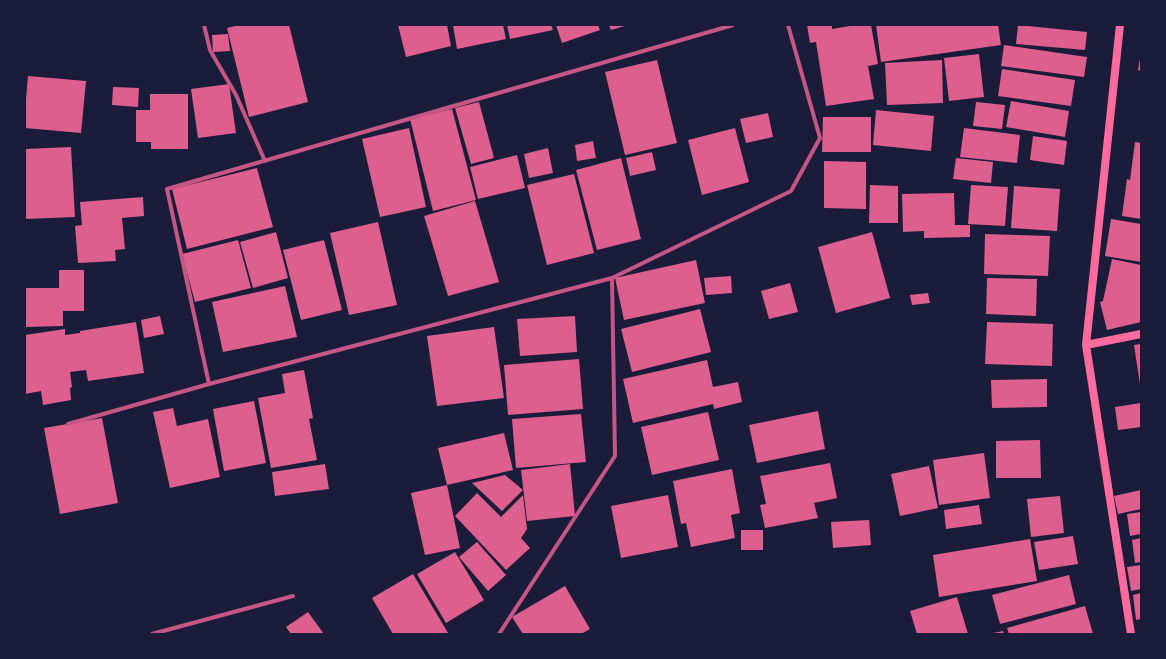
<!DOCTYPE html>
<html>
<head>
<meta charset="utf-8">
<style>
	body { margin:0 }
	#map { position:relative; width:1166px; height:659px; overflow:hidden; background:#1b1b3a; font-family:Poppins,sans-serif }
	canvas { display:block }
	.frame { position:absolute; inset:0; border:26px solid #1b1b3a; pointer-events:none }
</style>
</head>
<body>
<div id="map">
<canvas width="1166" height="659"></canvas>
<div class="frame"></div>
</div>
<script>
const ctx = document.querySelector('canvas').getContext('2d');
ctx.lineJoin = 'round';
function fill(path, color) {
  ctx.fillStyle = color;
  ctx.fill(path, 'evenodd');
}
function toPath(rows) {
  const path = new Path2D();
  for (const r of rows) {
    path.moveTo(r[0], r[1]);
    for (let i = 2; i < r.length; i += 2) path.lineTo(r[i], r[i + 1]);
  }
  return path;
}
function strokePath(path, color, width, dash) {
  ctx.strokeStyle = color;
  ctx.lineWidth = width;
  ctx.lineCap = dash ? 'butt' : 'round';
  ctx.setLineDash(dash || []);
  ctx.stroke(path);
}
const building = toPath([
	[239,25,289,25,308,102,249,117,227,28],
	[398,25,447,25,451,46,406,57],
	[453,25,503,25,506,39,457,49],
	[507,25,551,25,553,30,510,39],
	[556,25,598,25,600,30,562,43],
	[609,25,628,25,611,30],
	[807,25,832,25,832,29,850,26,850,25,871,25,878,64,868,66,874,99,826,106,816,42,810,43],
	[876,25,998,25,1001,45,881,62],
	[1018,25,1087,32,1085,50,1016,44],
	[228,34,230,51,213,52,212,35],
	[1004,45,1087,57,1084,77,1001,66],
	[979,54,984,97,949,101,944,58],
	[1140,59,1141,59,1141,71,1138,70],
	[657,60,677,143,625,155,605,72],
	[942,60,943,103,887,105,885,63],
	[1002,69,1075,80,1071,106,998,96],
	[28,76,86,81,81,133,25,128,25,111],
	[229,84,236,133,198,138,191,89],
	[113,87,139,88,138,107,112,105],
	[150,94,188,94,188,149,151,149,151,142,136,142,136,110,150,110],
	[1011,101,1069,111,1065,137,1006,127],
	[479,102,494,158,471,164,455,108],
	[976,102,1005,105,1002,129,973,126],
	[452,109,476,200,433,211,410,119],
	[876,110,934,116,931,151,873,145],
	[768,113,773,137,746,143,740,119],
	[823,117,871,117,871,152,822,152],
	[409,128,426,207,380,217,362,139],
	[735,128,749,182,702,195,688,140],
	[964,128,1020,135,1017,163,960,157],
	[1033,136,1067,141,1064,165,1030,160],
	[593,141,596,158,577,161,575,145],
	[1135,142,1141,143,1141,219,1122,216,1127,179,1130,180],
	[71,147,75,217,25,219,25,149],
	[548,148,553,173,529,178,524,154],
	[652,152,656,170,630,176,626,158],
	[517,155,525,188,478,199,470,167],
	[621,158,641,239,597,250,576,170],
	[956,158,993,162,991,183,953,179],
	[824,161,866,162,866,209,824,208],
	[257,168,273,227,187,249,172,189],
	[574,174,594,253,547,265,527,185],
	[870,185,898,186,898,223,869,223],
	[971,185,1008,187,1005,226,968,224],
	[1014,186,1060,189,1057,231,1011,228],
	[954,193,955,225,970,225,970,237,924,238,924,231,903,232,902,194],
	[143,197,144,216,122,218,125,249,115,250,116,261,78,263,75,226,82,225,80,202],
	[475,201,499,282,448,296,424,216],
	[1111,219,1141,224,1141,262,1105,256],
	[378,222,397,305,349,315,330,233],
	[276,232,288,278,253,288,240,242],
	[872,232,890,298,836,313,818,247],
	[985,234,1050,236,1048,276,984,274],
	[238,240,251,288,195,302,182,254],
	[324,240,342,310,301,320,283,250],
	[1112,259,1141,265,1141,322,1107,330,1100,302,1103,301],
	[696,260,705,303,624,320,615,278],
	[59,270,84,270,84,311,63,311,63,326,25,327,25,288,59,288],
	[731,276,732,293,706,295,704,278],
	[987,278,1037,279,1036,316,986,314],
	[790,283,798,312,769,319,761,291],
	[285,286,297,337,223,352,212,302],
	[928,293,930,303,912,305,910,295],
	[700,309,711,352,632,372,621,329],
	[160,316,164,334,144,338,141,320],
	[575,316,577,352,520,356,517,319],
	[136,322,144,373,88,381,86,370,70,372,72,387,70,388,71,400,43,405,41,391,25,394,25,335,65,329,65,335,80,333,80,331],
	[987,322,1053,324,1052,366,985,364],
	[494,327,504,398,437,406,427,336],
	[1141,344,1141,384,1140,384,1134,345],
	[579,359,583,409,508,415,504,365],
	[707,360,713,387,738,382,742,402,714,409,713,404,633,423,623,379],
	[304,370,313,418,309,419,317,460,271,468,258,398,285,393,282,374],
	[1047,379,1047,407,992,408,991,380],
	[254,401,266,463,224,471,213,409],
	[1141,403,1141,427,1118,430,1115,407],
	[173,408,177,426,208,419,220,477,170,488,153,412],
	[818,411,825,449,757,463,749,425],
	[708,412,719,460,652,475,641,427],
	[581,414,586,462,516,468,512,419],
	[102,418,118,503,60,514,44,428],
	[504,433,513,470,447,485,438,448],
	[1040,440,1041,478,996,478,996,441],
	[984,453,990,498,939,505,933,460],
	[830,463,837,498,814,503,818,518,765,528,760,505,766,504,760,476],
	[325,464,329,489,275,496,272,472],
	[570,464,575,516,527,521,521,470],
	[929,466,938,508,900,516,891,474],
	[732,469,740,513,731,515,735,538,691,547,686,523,681,524,673,481],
	[505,475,523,490,502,511,472,483],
	[447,485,460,548,425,555,411,493],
	[1141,490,1141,509,1118,514,1114,496],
	[477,493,501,517,523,495,527,529,521,538,530,548,506,570,455,516],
	[668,495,678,547,621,558,611,506],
	[1060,496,1064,533,1031,537,1027,499],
	[979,505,982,524,946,529,944,510],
	[1141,512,1141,534,1130,536,1127,514],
	[869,520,871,545,833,548,831,522],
	[741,530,763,530,763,550,741,550],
	[1073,536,1078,564,1039,570,1034,542],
	[1141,538,1141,562,1135,563,1132,540],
	[1030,539,1037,581,939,597,933,555],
	[477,542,506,575,488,591,459,557],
	[455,552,484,600,446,623,417,574],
	[1141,565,1141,589,1131,591,1127,567],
	[413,574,448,633,445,634,393,634,372,598],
	[1069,575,1076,604,1000,624,992,595],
	[565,586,590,629,581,634,523,634,512,617],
	[1141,593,1141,619,1136,620,1133,595],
	[957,597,968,634,917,634,910,611],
	[1085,606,1093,634,1009,634,1007,628],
	[308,612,324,634,291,634,286,627],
	[1003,631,1004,634,993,634,993,633]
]);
const minor = toPath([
	[204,25,210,50,236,95,265,161],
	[209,384,167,189,733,25],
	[68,424,209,384,612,278,791,191,820,138,788,25],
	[152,634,293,596],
	[499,634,615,456,612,278]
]);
const secondary = toPath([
	[1120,25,1086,345,1131,634],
	[1086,345,1141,334]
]);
fill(building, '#dd5f8e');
strokePath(minor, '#c65784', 4);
strokePath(secondary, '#ff6b9d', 8);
</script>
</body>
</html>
